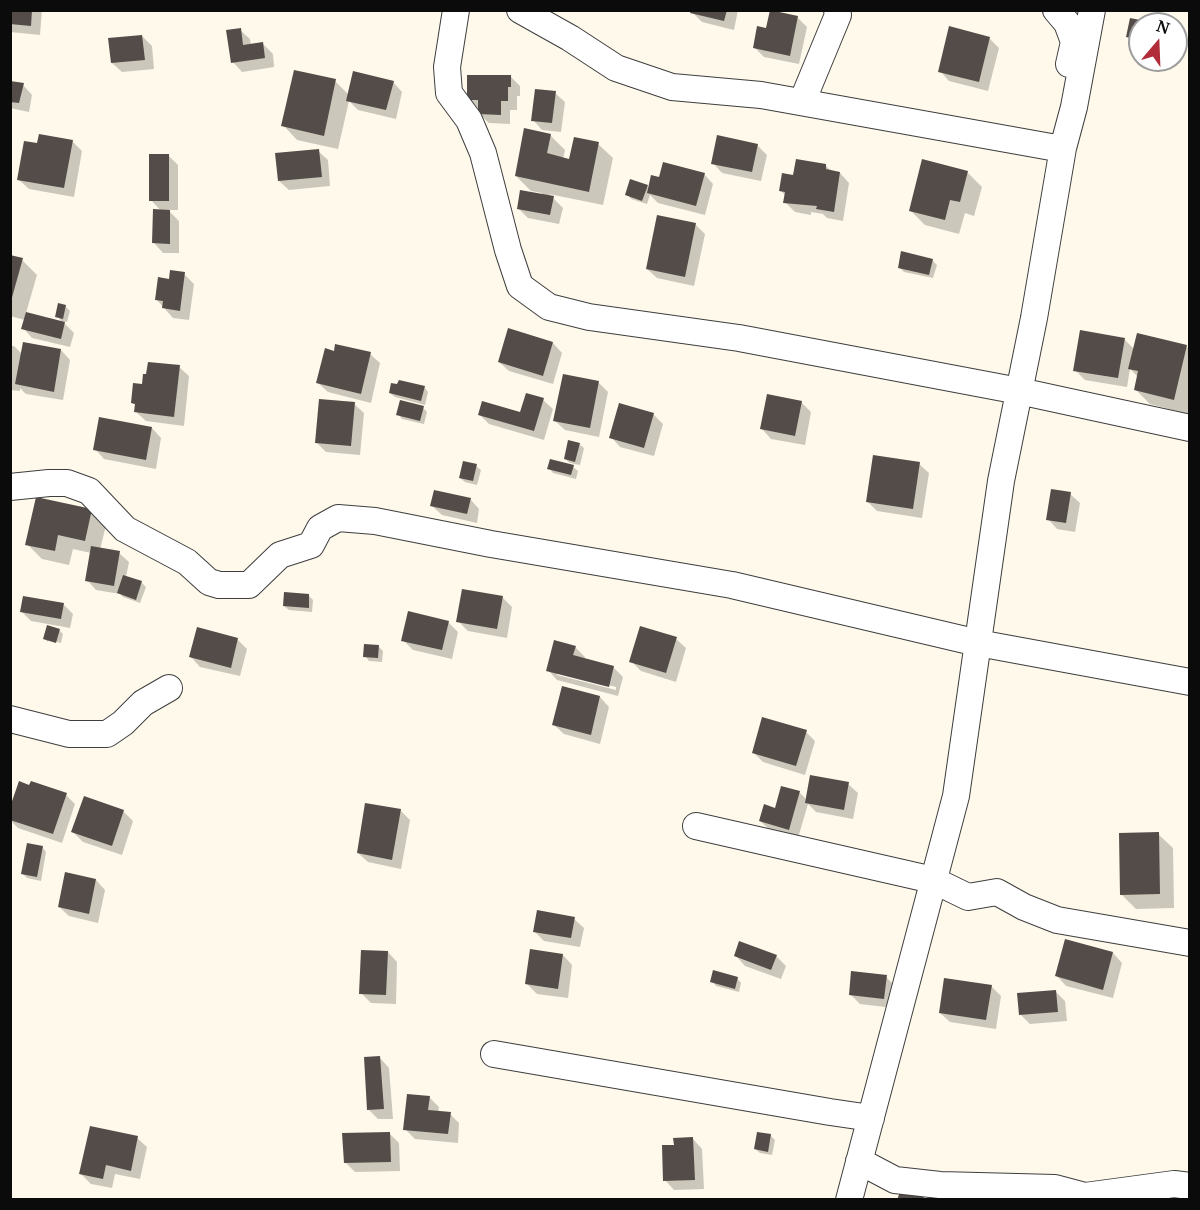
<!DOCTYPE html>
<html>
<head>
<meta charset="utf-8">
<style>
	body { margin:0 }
	#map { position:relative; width:1200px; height:1210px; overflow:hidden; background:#fef9ea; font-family:"Noto Serif",serif }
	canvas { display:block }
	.frame { position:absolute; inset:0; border:12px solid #0b0b0b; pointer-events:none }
	.north { position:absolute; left:1128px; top:12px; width:60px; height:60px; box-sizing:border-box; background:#fff; border:2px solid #9d9d9d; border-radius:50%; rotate:19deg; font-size:16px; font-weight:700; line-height:24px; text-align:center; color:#0b0b0b }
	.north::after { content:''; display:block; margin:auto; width:21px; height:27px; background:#b12d39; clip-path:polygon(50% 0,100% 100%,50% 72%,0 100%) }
</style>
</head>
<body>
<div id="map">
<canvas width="1200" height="1210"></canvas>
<div class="frame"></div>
<div class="north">N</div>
</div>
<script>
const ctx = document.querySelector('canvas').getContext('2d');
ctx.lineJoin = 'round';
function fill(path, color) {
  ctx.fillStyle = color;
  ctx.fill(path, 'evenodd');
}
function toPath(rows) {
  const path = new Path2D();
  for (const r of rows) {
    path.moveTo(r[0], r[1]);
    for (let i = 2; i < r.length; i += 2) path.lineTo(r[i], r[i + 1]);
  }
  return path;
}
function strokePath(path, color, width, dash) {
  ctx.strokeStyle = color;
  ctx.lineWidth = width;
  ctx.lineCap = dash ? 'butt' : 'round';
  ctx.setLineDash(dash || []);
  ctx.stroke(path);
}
const shadow = toPath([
	[10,10,42,10,40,35,10,32],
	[693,10,738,10,734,30,702,22,692,12],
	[797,17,807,27,799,64,764,57,754,47,768,30],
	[1131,19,1154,24,1140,24,1140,47,1128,37],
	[1176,29,1186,39,1183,56,1176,54],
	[240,30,250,39,251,46,263,44,273,54,274,67,242,72,233,62],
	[142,36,152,46,154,69,122,72,112,63],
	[989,38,999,48,988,91,949,81,940,71],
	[510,76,520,86,520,96,517,96,517,110,510,110,510,124,489,123,479,114,479,109,468,100],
	[335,81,349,95,393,82,402,92,396,119,358,110,349,101,338,149,297,140,283,125],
	[10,82,23,85,32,95,29,112,10,108],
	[555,93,565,102,561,132,542,130,533,120],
	[550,135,565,150,563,159,571,160,598,144,613,158,603,205,549,194,563,208,559,224,528,218,518,208,541,196,542,193,531,191,516,176],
	[72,141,82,151,74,197,29,189,19,180,38,145],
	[757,145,767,155,761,181,722,173,713,163],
	[318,151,328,160,330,186,289,190,279,181],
	[168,155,178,165,178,210,168,210,179,221,179,253,163,253,154,243,161,211,151,200],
	[826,166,832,172,840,173,849,183,843,221,827,218,823,214,811,212,811,215,795,212,785,202,786,196,781,191,794,176],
	[967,172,982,187,974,216,965,213,959,234,925,225,910,210],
	[704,174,713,184,705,215,658,203,650,195,647,204,631,199,627,194,647,186,649,189,660,179],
	[695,224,705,234,694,286,657,278,647,269],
	[10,257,22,260,37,275,26,313,63,323,57,316,65,306,70,311,67,322,62,321,74,333,70,347,32,338,23,328,25,320,10,316],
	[932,260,937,265,933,278,904,272,899,267],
	[184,274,194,284,189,320,173,318,157,300],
	[1124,339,1135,350,1186,346,1190,350,1188,414,1150,404,1135,389,1138,377,1130,369,1127,387,1085,380,1075,370],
	[553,343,562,353,553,384,509,371,499,362],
	[10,346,14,346,22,354,61,350,70,360,63,400,26,394,20,388,20,391,10,390],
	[370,354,380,363,371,403,328,392,318,383],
	[179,367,189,376,184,426,146,421,136,412,137,406,133,403,143,386],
	[598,382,608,392,599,437,565,430,555,421],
	[424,387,428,392,425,405,395,397,390,393],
	[543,400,553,409,544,440,489,424,479,414,521,414],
	[801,402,811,412,805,445,771,439,762,429],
	[354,404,364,413,360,455,326,452,316,442],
	[423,408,427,412,424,424,402,419,398,414],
	[653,414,663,424,654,456,620,447,611,437],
	[152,428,161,438,156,469,104,459,95,449],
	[579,444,584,448,580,465,570,463,565,459],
	[919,464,929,473,922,518,877,511,867,501],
	[476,466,481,470,477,485,465,482,460,478],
	[573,467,578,471,576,479,553,473,549,468],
	[1070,494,1080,503,1075,532,1057,529,1048,519],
	[470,499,479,509,477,523,442,515,432,506],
	[91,511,106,525,100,550,119,553,129,562,126,577,141,582,146,587,140,603,123,597,120,594,96,590,87,580,91,553,73,549,69,565,42,559,27,544],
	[309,596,313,600,312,612,289,610,284,606],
	[502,597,512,607,507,638,468,631,458,621],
	[63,604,73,614,70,628,31,621,22,612],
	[448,622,458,632,452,659,413,650,403,640],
	[59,630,63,634,61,643,48,639,48,642,45,639],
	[237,639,247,649,240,676,200,667,191,657],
	[676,639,686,648,676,682,641,671,631,661],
	[379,647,383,651,382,662,369,661,365,656],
	[575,647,585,657,584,660,613,667,623,677,618,696,557,680,548,670],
	[557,672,616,687,616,690,557,675],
	[600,697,609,707,600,744,564,734,554,725],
	[806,732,815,741,805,775,763,762,753,752],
	[848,784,858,793,853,819,816,812,808,804,798,838,770,830,760,821,799,792,807,800],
	[66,795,75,804,62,843,18,828,10,820,10,811],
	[400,810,410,820,401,869,368,862,358,853],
	[123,811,133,821,122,855,83,842,73,832],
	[1158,834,1173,848,1174,908,1136,909,1121,894],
	[42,847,46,852,41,881,27,878,23,874],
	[96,880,105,890,98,923,69,916,59,907],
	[574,919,584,928,580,947,544,941,534,931],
	[1066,941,1113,953,1122,963,1113,998,1066,986,1057,976],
	[388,952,397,962,396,1004,371,1003,361,993],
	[563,955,572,965,568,998,537,994,527,984],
	[736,956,776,956,786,966,781,979,745,966],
	[886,977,896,987,894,1008,860,1004,850,994],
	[737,978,741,983,739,992,716,986,712,981],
	[991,986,1001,996,996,1029,950,1022,940,1013],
	[1055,991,1065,1001,1067,1021,1030,1024,1020,1014],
	[380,1058,389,1068,393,1119,378,1119,369,1110],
	[429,1097,439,1107,438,1113,450,1114,459,1123,458,1143,415,1139,405,1129],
	[389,1133,399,1143,400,1171,355,1172,345,1162],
	[770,1135,775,1140,772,1155,760,1153,755,1149],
	[137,1138,147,1147,140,1179,115,1174,112,1188,91,1184,81,1174],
	[693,1139,702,1149,704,1189,674,1190,665,1180,675,1147]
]);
const building = toPath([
	[10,10,32,10,31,26,10,24],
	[691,10,727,10,724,21,690,13],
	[770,10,798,16,790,56,753,48,757,26,766,28],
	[1130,18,1156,23,1156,24,1140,24,1140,40,1126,37],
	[949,26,990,37,979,82,938,72],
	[241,28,243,45,263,42,265,58,231,63,226,30],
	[142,35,145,60,111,63,108,38],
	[294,70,336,79,324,136,281,126],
	[353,71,394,81,386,110,346,101],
	[467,75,511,75,511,87,508,87,508,101,501,101,501,115,478,114,478,100,467,100],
	[10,81,24,83,19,103,10,102],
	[535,89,556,91,552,123,531,121],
	[524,128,551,134,547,153,569,159,574,137,599,142,589,192,515,176],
	[39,134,73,140,64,188,17,180,24,141,37,143],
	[717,135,758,144,752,172,711,164],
	[319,149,322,177,278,181,275,153],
	[149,154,169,154,169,201,149,201],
	[796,159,826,164,826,169,840,172,834,212,816,209,817,206,783,203,785,192,779,191,782,173,793,175],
	[922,159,968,171,960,202,950,200,945,220,909,211],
	[663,162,705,173,696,206,647,193,651,175,659,177],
	[630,179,648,185,642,201,625,195],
	[520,190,554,196,550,215,517,209],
	[153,209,170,210,170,244,152,243],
	[657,215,696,223,685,277,646,269],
	[901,251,933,259,929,275,898,268],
	[10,255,23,258,11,301,10,301],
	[170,270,185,272,180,311,162,308,163,301,155,300,158,277,169,279],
	[58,303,66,305,63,319,55,317],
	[26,312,65,322,61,339,21,329],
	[508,328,553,342,543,376,498,362],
	[1080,330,1125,338,1118,378,1073,371],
	[1137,333,1187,345,1174,400,1134,390,1138,371,1128,369],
	[23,342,61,349,54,392,15,384],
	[335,344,371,352,361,394,316,383,325,348,334,351],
	[148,362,180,365,174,417,134,412,135,404,131,403,133,383,142,384,143,374,146,374],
	[563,374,599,381,590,428,553,421],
	[399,380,425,386,421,401,389,393,391,383,397,384],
	[526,393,544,398,534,431,478,415,482,401,520,412],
	[767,394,802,401,795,436,760,429],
	[319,399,355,402,351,446,315,443],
	[400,400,424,406,420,421,396,415],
	[619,403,654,413,644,448,609,438],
	[99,417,152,427,146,460,93,450],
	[568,440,580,443,575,462,564,459],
	[873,455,920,462,913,509,866,502],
	[550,459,574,465,571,475,547,469],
	[463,461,477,464,473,481,459,478],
	[1051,489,1071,492,1066,523,1046,520],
	[434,490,471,498,467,514,430,506],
	[36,497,92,509,85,541,58,535,55,551,25,545],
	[91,546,120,551,114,586,85,581],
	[123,575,142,581,136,600,117,593],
	[462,589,503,596,497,629,456,622],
	[284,592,309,594,309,608,283,606],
	[23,596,64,603,61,619,20,612],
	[408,611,449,621,442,650,401,641],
	[47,625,60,629,56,643,43,639],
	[640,626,677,637,666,673,629,662],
	[197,627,238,638,231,668,189,657],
	[554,640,576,646,573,655,614,666,609,687,546,671],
	[364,644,379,645,378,658,363,657],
	[562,686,600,696,591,735,552,725],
	[762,717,807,730,796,766,752,753],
	[810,775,849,782,844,810,805,803],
	[19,781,29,785,31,781,67,793,53,834,10,820,10,807],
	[781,786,800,791,789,830,759,821,764,804,775,808],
	[84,796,124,810,112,846,71,832],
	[365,803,401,809,392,860,357,853],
	[1159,832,1160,894,1120,895,1119,833],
	[27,843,43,846,37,877,21,874],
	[65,872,96,879,89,914,58,907],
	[537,910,575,917,571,938,533,932],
	[1065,939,1113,952,1103,990,1055,976],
	[739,941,777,955,771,970,734,956],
	[530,949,563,954,558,989,525,984],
	[361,950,388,951,386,995,359,994],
	[713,970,738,977,735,989,710,982],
	[851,971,887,975,884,999,849,995],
	[944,978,992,985,986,1020,939,1013],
	[1056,990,1058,1012,1019,1015,1017,993],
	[380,1056,384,1109,367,1110,364,1057],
	[407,1094,430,1096,428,1110,451,1112,448,1134,403,1130],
	[90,1126,138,1136,131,1171,106,1165,103,1179,79,1174],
	[390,1132,391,1162,344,1163,342,1133],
	[757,1132,771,1134,768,1152,754,1149],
	[693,1137,695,1180,663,1181,662,1145,674,1145,673,1138],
	[901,1189,924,1197,923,1200,897,1200]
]);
const street = toPath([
	[456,10,447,67,449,93,469,120,483,153,508,250,520,286,549,307,589,317,739,338,1019,391,1190,428],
	[520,10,570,38,616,68,672,87,761,95,1051,147,1063,148],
	[1056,10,1067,23,1074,42,1069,64],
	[802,102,838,15,837,10],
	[10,487,49,483,67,483,89,491,125,529,187,562,209,582,219,585,249,585,280,555,311,545,320,528,338,518,375,521,491,544,732,585,978,643,1190,682],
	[10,719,69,734,107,734,123,723,143,703,169,688],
	[696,826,933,880,968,897,997,892,1024,907,1057,920,1190,943],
	[494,1054,830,1112,871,1118],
	[859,1161,895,1180,940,1185,1055,1188,1085,1196,1174,1184,1190,1186],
	[849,1200,956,796,1001,481,1034,318,1063,148,1074,107,1092,10]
]);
fill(shadow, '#0003');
fill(building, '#534c48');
strokePath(street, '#3e3e3e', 28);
strokePath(street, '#fff', 26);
</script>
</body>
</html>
